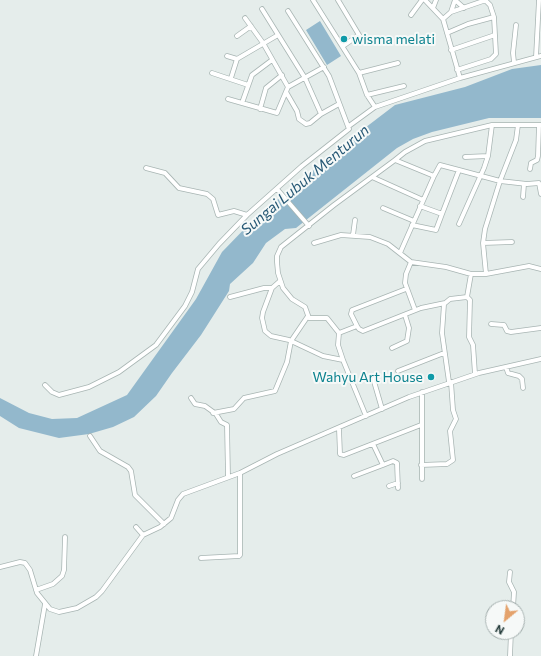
<!DOCTYPE html>
<html>
<head>
<meta charset="utf-8">
<style>
	body { margin:0 }
	#map { position:relative; width:541px; height:656px; overflow:hidden; background:#e5edeb; font-family:Commissioner,sans-serif }
	canvas { display:block }
	.north { position:absolute; left:485px; top:600px; width:40px; height:40px; box-sizing:border-box; background:#f6f9f8; border:1px solid #a3aead; border-radius:50%; rotate:209deg; font-size:11px; font-weight:700; line-height:16px; text-align:center; color:#263d3c }
	.north::after { content:''; display:block; margin:auto; width:14px; height:18px; background:#e4a26c; clip-path:polygon(50% 0,100% 100%,50% 72%,0 100%) }
</style>
</head>
<body>
<div id="map">
<canvas width="541" height="656"></canvas>
<div class="north">N</div>
</div>
<script>
const ctx = document.querySelector('canvas').getContext('2d');
ctx.lineJoin = 'round';
function fill(path, color) {
  ctx.fillStyle = color;
  ctx.fill(path, 'evenodd');
}
function toPath(rows) {
  const path = new Path2D();
  for (const r of rows) {
    path.moveTo(r[0], r[1]);
    for (let i = 2; i < r.length; i += 2) path.lineTo(r[i], r[i + 1]);
  }
  return path;
}
function strokePath(path, color, width, dash) {
  ctx.strokeStyle = color;
  ctx.lineWidth = width;
  ctx.lineCap = dash ? 'butt' : 'round';
  ctx.setLineDash(dash || []);
  ctx.stroke(path);
}
function write(font, color, halo, rows, align = 'center') {
  ctx.font = font + ' Commissioner,sans-serif';
  ctx.lineWidth = 4;
  ctx.setLineDash([]);
  ctx.textBaseline = 'middle';
  ctx.strokeStyle = halo;
  ctx.fillStyle = color;
  for (const [text, x, y, turn = 0] of rows) {
    ctx.save();
    ctx.translate(x, y);
    ctx.rotate((+turn || 0) * Math.PI / 180);
    ctx.textAlign = isNaN(turn) ? turn : align;
    if (halo) ctx.strokeText(text, 0, 0);
    ctx.fillText(text, 0, 0);
    ctx.restore();
  }
}
const water = toPath([
	[320,21,341,56,327,65,306,30],
	[541,65,541,118,489,118,432,132,413,139,397,148,296,228,285,229,266,243,253,263,230,284,229,291,201,335,172,373,156,396,134,417,113,427,89,434,59,438,19,428,0,416,0,398,29,413,52,419,77,418,127,395,196,299,222,252,253,220,357,134,395,105,465,87,512,69]
]);
const street = toPath([
	[313,0,359,73,367,95,375,107],
	[338,0,359,35,343,46],
	[425,0,443,19,460,78],
	[455,0,464,8],
	[433,8,436,0],
	[262,9,305,78,321,114],
	[451,12,455,0],
	[411,15,422,0],
	[245,18,263,43,288,87,324,67],
	[443,19,451,12,486,0],
	[447,33,468,24,494,17],
	[237,36,251,26],
	[451,50,495,35],
	[227,56,237,59],
	[536,57,539,0],
	[514,62,513,53,516,25],
	[457,70,491,59,496,54,494,17,490,5,485,0],
	[212,73,248,85],
	[359,73,398,63],
	[231,78,237,59,278,35],
	[286,92,297,111,299,119,306,124,310,123,321,114,339,104],
	[367,95,404,86],
	[228,99,277,113,288,87],
	[242,103,252,75,272,60],
	[260,109,266,88,282,75],
	[349,126,375,107,460,78,541,56],
	[465,157,488,156],
	[395,160,405,152,425,141,492,125],
	[146,168,165,173,179,188,207,194,213,199,218,215,234,211,247,215],
	[530,169,531,163,537,160,538,156,539,125],
	[434,176,440,165,459,170],
	[372,177,423,200],
	[277,189,309,226],
	[523,197,524,184],
	[420,206,442,214,459,170,500,181,527,184,539,183,541,194],
	[383,208,414,221],
	[459,224,484,168,488,156,492,125,541,125],
	[412,225,436,230,442,214],
	[353,235,355,220],
	[314,243,341,235,370,237,388,244,411,262,446,267,471,274,486,274,529,266,541,269],
	[483,243,512,242],
	[411,262,406,274,405,283,415,310],
	[486,274,483,243,485,229,500,181,516,140,518,125],
	[280,281,272,288,263,312,262,318,265,331,271,336,289,340,323,356,343,360,366,416],
	[230,297,264,288,272,288],
	[467,297,471,274],
	[491,324,504,325,507,331,511,332,541,328],
	[357,326,359,329,363,331,421,308,445,303],
	[339,333,327,318,309,318,305,307,292,299,283,288,278,273,277,262,277,256,281,247,334,205,395,160,434,176,400,253],
	[339,333,357,326,351,314,352,310,406,289],
	[339,333,338,345,343,360],
	[392,348,407,341,409,328,405,315],
	[506,367,508,373,519,376,522,379,523,388],
	[398,371,444,353],
	[373,378,382,409],
	[449,382,442,333,444,304,450,299,467,297,470,300,469,337,473,345,475,374],
	[45,385,52,392,59,395,89,387,119,372,156,345,185,306,192,292,198,269,219,244,247,215,302,166,349,129,329,76,288,11],
	[191,398,195,404,205,406,216,414,221,422,227,425,228,476],
	[213,413,234,409,244,398,275,391,287,362,291,341,308,316],
	[339,429,340,454,344,455,421,425],
	[90,436,100,451,128,467,131,471,135,495,164,524],
	[383,465,393,461,397,463,398,488],
	[421,465,447,464,453,460,450,431,456,419,453,410,451,382],
	[354,476,383,465,373,444],
	[422,479,422,392],
	[389,486,398,483],
	[136,527,143,535],
	[201,558,239,556,240,555,240,473],
	[0,567,20,562,25,563,30,570,37,593,50,609,59,612,77,608,96,597,102,591,143,535,160,527,171,518,178,500,183,494,240,473,277,454,409,397,479,373,541,359],
	[510,572,509,582,514,592,513,608],
	[36,590,53,584,62,576,64,570,65,537],
	[36,656,45,604],
	[510,656,511,632]
]);
const markers = [
	[344,39,4,"#0f9aa8"],
	[431,377,4,"#0f9aa8"]
];
const cultureNames = [
	["wisma melati",352,39],
	["Wahyu Art House",423,377,"right"]
];
const waterNames = [
	["Sungai Lubuk Menturun",305,180,-40]
];
fill(water, '#93b8cc');
strokePath(street, '#a8b5b3', 5.5);
strokePath(street, '#fff', 4);
for (const [x, y, r, color] of markers) {
  const dot = new Path2D();
  dot.arc(x, y, r, 0, 2 * Math.PI);
  ctx.fillStyle = color;
  ctx.fill(dot);
  strokePath(dot, '#f6f9f8', 1.5);
}
write('14px', '#0d838f', '#f6f9f8', cultureNames, 'left');
write('italic 15px', '#255774', '#f6f9f8', waterNames);
</script>
</body>
</html>
